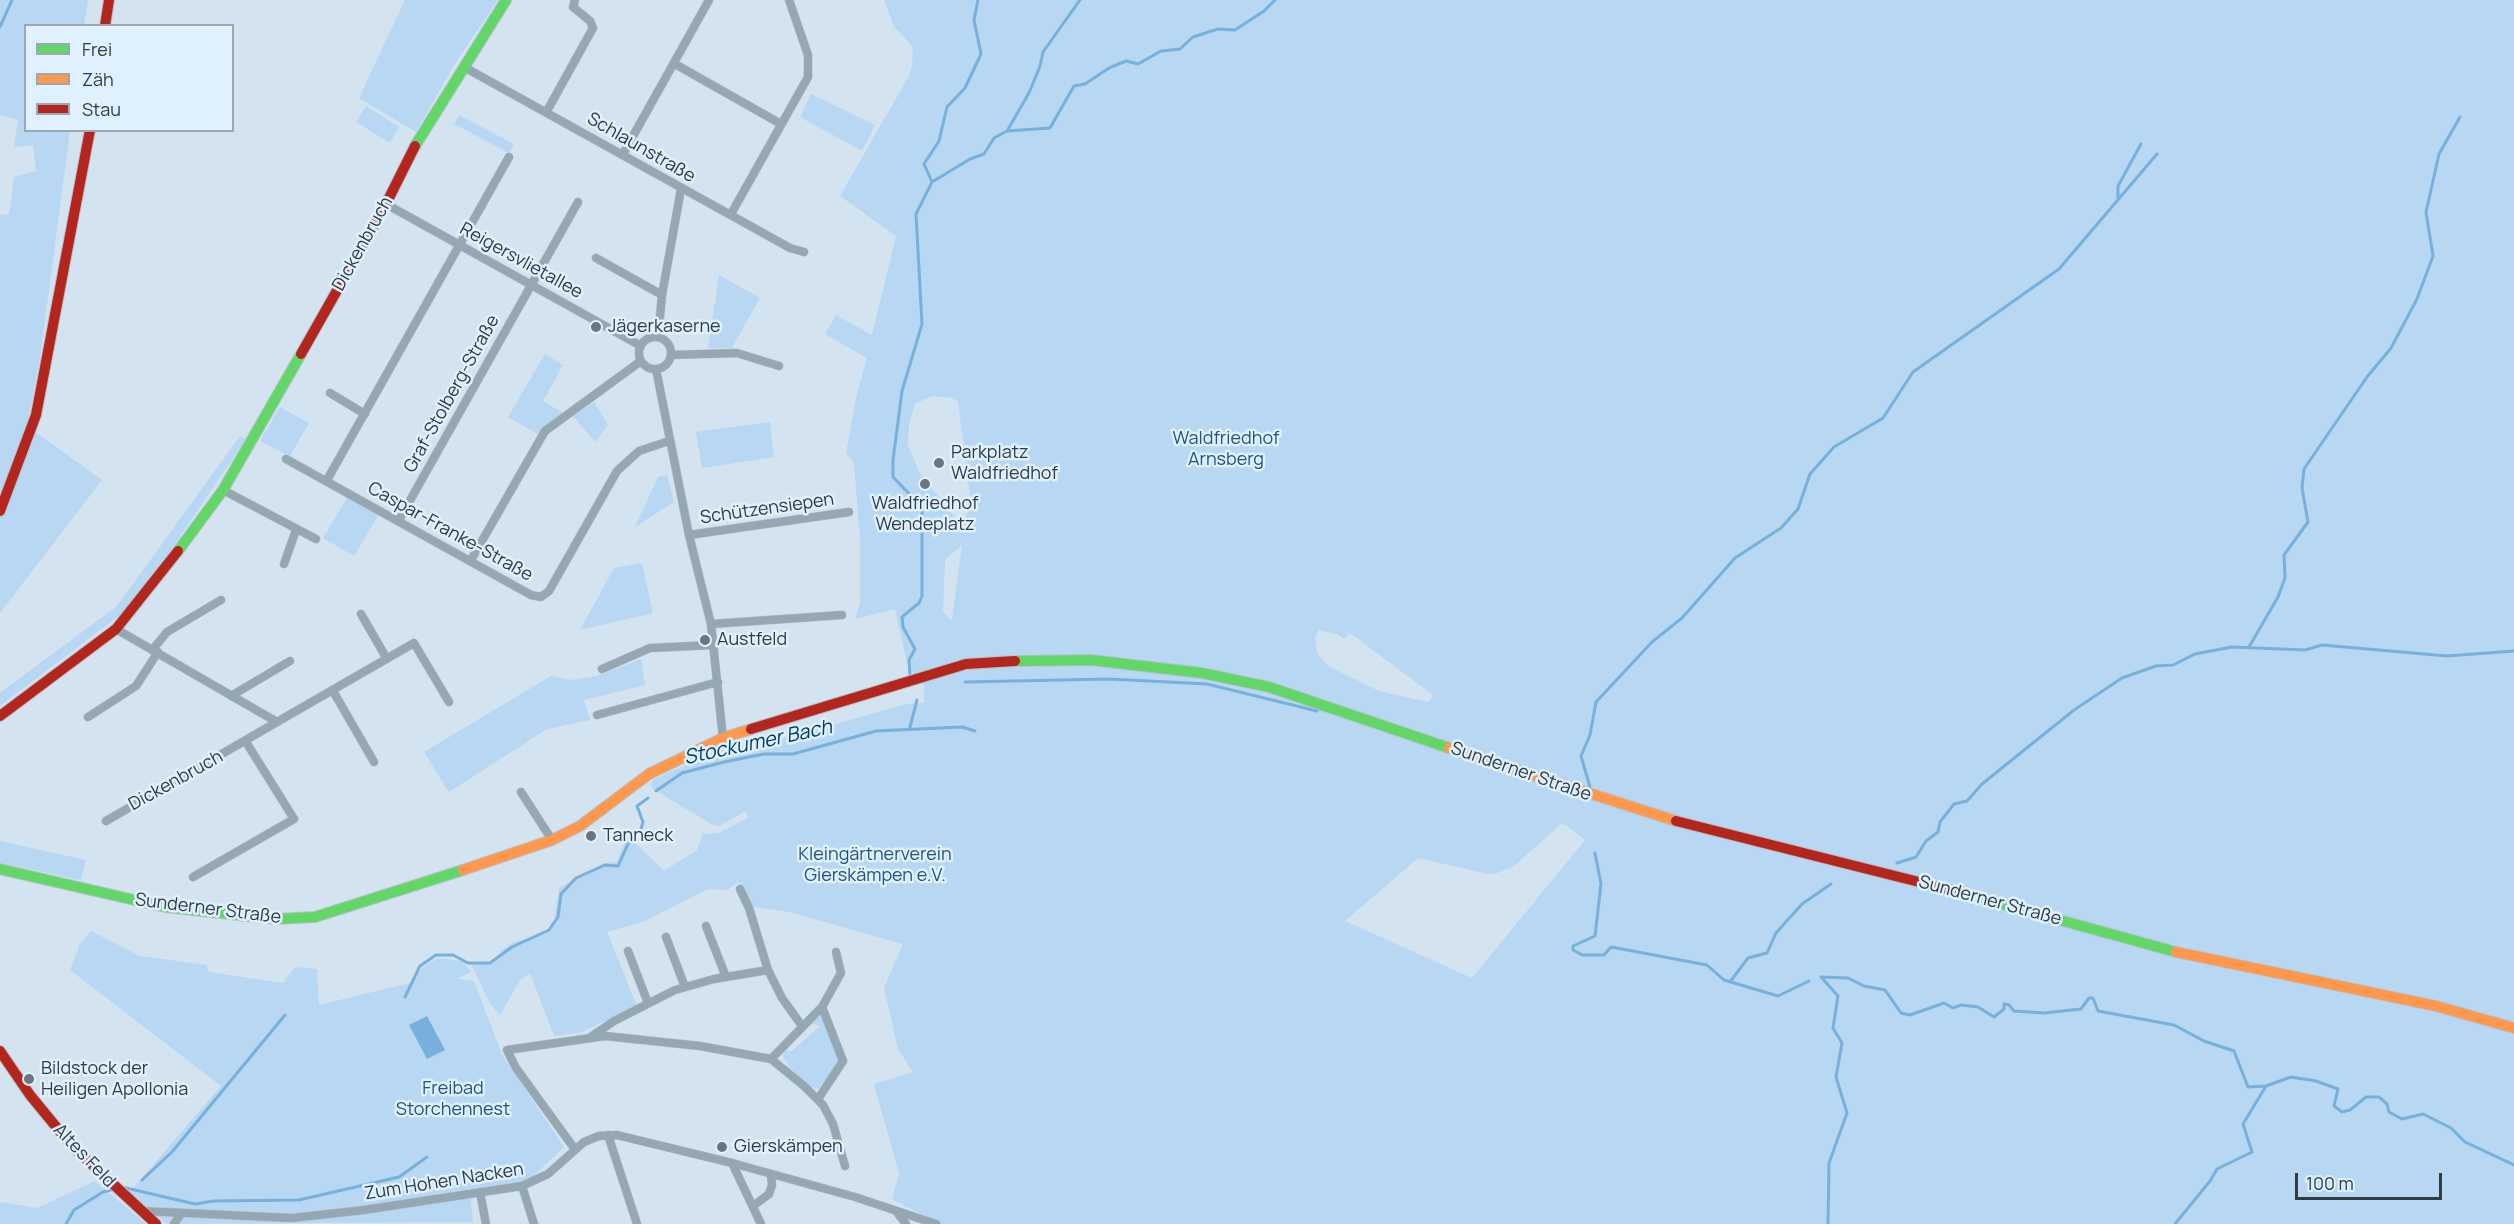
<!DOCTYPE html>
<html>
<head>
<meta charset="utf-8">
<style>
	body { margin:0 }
	#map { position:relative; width:2514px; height:1224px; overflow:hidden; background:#d4e3f0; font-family:Manrope,sans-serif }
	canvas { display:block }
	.legend { position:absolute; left:24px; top:24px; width:210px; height:108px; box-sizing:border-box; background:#dff0fe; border:2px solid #99a8b4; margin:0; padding:8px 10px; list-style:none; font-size:18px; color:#303b44 }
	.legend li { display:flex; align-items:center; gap:12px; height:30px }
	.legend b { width:30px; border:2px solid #99a8b4 }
	.scale { position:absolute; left:2295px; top:1173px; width:147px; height:27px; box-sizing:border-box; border:3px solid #303b44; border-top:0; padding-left:8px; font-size:18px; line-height:21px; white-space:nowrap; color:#303b44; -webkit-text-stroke:4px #dff0fe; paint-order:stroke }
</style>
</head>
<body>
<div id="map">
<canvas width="2514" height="1224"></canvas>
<ul class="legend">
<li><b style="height:8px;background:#63d668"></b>Frei</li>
<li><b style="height:8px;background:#ff974d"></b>Zäh</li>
<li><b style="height:8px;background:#b3261e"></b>Stau</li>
</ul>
<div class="scale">100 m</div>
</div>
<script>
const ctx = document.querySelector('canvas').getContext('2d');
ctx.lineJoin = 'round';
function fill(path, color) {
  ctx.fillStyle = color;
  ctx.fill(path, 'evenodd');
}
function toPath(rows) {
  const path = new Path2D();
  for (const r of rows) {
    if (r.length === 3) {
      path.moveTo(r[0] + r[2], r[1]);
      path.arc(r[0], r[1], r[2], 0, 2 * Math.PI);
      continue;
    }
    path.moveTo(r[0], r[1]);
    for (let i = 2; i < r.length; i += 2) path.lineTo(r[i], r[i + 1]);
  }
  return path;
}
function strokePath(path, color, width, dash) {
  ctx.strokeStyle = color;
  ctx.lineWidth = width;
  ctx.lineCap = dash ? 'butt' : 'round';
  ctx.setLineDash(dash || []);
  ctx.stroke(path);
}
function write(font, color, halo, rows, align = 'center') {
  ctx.font = font + ' Manrope,sans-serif';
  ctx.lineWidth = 5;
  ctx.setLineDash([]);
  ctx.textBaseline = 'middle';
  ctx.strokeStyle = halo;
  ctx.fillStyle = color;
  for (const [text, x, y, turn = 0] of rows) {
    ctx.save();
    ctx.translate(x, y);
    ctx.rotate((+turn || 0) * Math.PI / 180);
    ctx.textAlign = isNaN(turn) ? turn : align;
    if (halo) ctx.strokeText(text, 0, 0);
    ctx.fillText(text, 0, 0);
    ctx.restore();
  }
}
const green = toPath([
	[0,0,88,0,84,25,26,26,26,130,70,131,40,357,27,426,102,480,0,613,0,215,9,214,14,177,36,171,33,145,14,147,18,120,0,115],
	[405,0,498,0,454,65,416,132,359,98],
	[884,0,2514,0,2514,1224,940,1224,892,1199,899,1174,874,1084,913,1072,898,1049,884,988,903,944,789,912,754,907,739,882,727,890,708,889,645,921,607,932,637,1006,582,1032,554,1036,530,973,520,980,500,1015,490,1004,471,964,494,963,502,950,512,943,546,933,554,920,559,888,604,863,617,862,623,846,630,838,664,871,697,850,703,834,718,833,748,818,746,811,719,826,713,825,653,789,651,784,653,780,727,746,765,744,906,704,924,703,924,686,908,667,895,609,855,619,860,603,860,541,854,463,846,453,857,394,867,358,825,334,836,315,872,335,896,236,840,196,909,76,912,66,913,47,894,26],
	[932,396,952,398,958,402,971,503,962,528,943,501,923,480,908,446,909,423,915,404],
	[962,545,952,620,951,620,943,611,945,560],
	[1319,630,1337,634,1344,639,1350,633,1433,695,1428,702,1379,691,1328,666,1317,653,1315,638],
	[1561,824,1566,825,1585,840,1472,978,1345,921,1418,858,1488,874,1497,873,1514,866],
	[811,94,875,125,862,151,800,117],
	[366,106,399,127,390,143,356,122],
	[459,115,514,144,509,153,454,124],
	[719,275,760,298,732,348,708,348],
	[545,354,563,365,543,401,563,413,537,434,508,417],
	[594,402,608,425,595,442,573,416],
	[280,407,309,423,290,456,260,441],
	[770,422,774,457,702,468,696,432],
	[240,436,246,439,143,591,124,612,0,706,0,693,117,606],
	[667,475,674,502,635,527,658,477],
	[347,498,379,514,354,556,323,538],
	[642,563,653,613,580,630,614,568],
	[641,659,645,685,584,700,590,720,547,729,449,792,424,752,551,676,571,680,597,676],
	[0,841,86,860,81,880,0,863],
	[91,931,140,956,206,965,209,972,283,983,295,967,317,969,319,1005,414,982,422,968,438,958,463,961,471,972,457,979,474,981,502,1055,564,1147,527,1182,470,1193,473,1222,167,1224,129,1193,221,1086,70,970,80,944],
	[822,1015,840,1061,818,1089,811,1087,791,1069,783,1056,784,1050,792,1051,820,1026,811,1023],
	[95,1181,146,1224,0,1224,0,1202,37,1208]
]);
const water = toPath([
	[427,1016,445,1050,427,1059,409,1025]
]);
const stream = toPath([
	[0,27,12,0],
	[1007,131,1029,93,1040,66,1043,52,1080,0],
	[932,182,924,164,939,141,947,107,965,88,981,54,974,20,978,0],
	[2118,199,2118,186,2141,144],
	[922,511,922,507,893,477,893,460,902,391,922,324,916,214,932,182,970,159,984,154,994,138,1007,131,1050,128,1074,86,1085,84,1109,68,1126,61,1138,64,1161,51,1180,49,1193,37,1218,29,1235,30,1264,11,1275,0],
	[2249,647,2278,597,2285,578,2284,555,2308,522,2302,488,2304,469,2367,377,2391,348,2417,299,2433,256,2426,212,2433,181,2439,154,2460,117],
	[910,676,909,660,915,649,903,627,902,617,919,603,922,596,922,513],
	[965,682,1109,679,1207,684,1317,711],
	[910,727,917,700],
	[1590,787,1581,756,1590,735,1596,702,1652,642,1682,618,1735,558,1781,528,1798,509,1810,474,1834,447,1883,418,1913,372,2059,269,2157,154],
	[656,791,682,773,724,762,764,754,793,754,876,731,962,727,975,731],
	[1595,853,1601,884,1595,936,1573,946,1573,950,1582,955,1604,955,1611,947,1707,965,1724,980,1778,996,1809,981],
	[1897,863,1916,857,1926,841,1938,832,1940,822,1954,804,1967,801,1982,784,2074,710,2122,678,2156,666,2173,665,2195,654,2232,647,2305,650,2322,645,2447,656,2514,651],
	[1821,977,1848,978,1864,986,1885,990,1901,1013,1910,1015,1944,1003,1953,1008,1961,1005,1978,1007,1994,1017,2004,1009,2004,1004,2009,1005,2014,1011,2044,1013,2081,1009,2089,998,2093,998,2098,1011,2174,1025,2204,1041,2234,1051,2248,1087,2266,1086,2291,1077,2316,1081,2338,1089,2334,1106,2342,1112,2350,1110,2366,1097,2379,1097,2387,1104,2389,1112,2402,1119,2423,1114,2451,1128,2465,1142,2514,1165],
	[1821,977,1838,996,1833,1028,1842,1043,1836,1077,1847,1113,1829,1163,1828,1224],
	[1730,982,1748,958,1767,953,1776,933,1802,904,1831,884],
	[405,997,420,966,436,955,453,955,468,963,490,963,512,947,549,930,558,917,561,894,576,878,605,865,618,866,628,844,641,829,643,822,637,806,648,798],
	[142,1180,172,1152,285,1015],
	[122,1187,195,1204,214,1201,299,1200,399,1177,427,1157],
	[66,1224,74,1210,103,1192,115,1189],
	[2175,1224,2210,1181,2217,1169,2252,1152,2243,1124,2266,1086]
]);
const street = toPath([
	[675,64,781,124],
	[464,67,790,248,804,252],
	[547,111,593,28,590,21,573,7,575,0],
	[623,154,709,0],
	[386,204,641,346],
	[731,214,808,77,808,55,789,0],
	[596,258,662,295],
	[658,337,662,295,681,189],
	[655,353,16],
	[671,355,737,353,779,366],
	[656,369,689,535,711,624,723,738],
	[330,393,365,414],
	[286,459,531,595,541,597,549,591,617,471,639,451,669,441],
	[327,480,509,157],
	[223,490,316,539],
	[399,520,578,202],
	[689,535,849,512],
	[471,560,545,431,641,361],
	[284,564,296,530],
	[361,614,387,659],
	[711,624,842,615],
	[116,629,277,722,414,643,449,702],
	[153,649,167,632,221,600],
	[602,669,650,648,714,645],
	[333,691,374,762],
	[231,696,290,661],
	[597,715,718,682],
	[88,717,136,686,158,652],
	[521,792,552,840],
	[106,821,277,722],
	[193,877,294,819,246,742],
	[706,926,726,977],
	[666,937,685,987],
	[628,951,648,1003],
	[768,970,782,998,802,1026],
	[592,1036,614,1021,675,990,714,979,768,970,749,908,740,889],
	[771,1059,822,1007,841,973,836,952],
	[818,1099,843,1061,822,1007],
	[608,1135,637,1224],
	[574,1148,516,1068,507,1050,605,1036,700,1046,771,1059,804,1086,823,1105,833,1124,845,1166],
	[732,1163,761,1224],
	[522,1186,534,1224],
	[480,1192,486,1224],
	[753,1206,769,1194,772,1185,771,1176],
	[142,1211,292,1218,364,1210,522,1186,548,1174,584,1142,599,1136,617,1135,732,1163,855,1197,936,1224],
	[896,1211,906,1224],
	[174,1224,181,1214]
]);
const fast = toPath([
	[415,146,506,0],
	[178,551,223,490,301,354],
	[1015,661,1091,660,1202,673,1269,687,1449,748],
	[0,869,165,907,276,919,315,917,463,870],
	[1951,890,2176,952]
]);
const slow = toPath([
	[1449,748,1676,821],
	[463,870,552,840,580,826,649,774,723,738,751,729],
	[2176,952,2436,1006,2514,1028]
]);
const jam = toPath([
	[105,26,109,0],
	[301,354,386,204,415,146],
	[0,511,36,415,90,130],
	[0,716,116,629,178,551],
	[751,729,966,664,1015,661],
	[1676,821,1951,890],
	[0,1051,30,1095,71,1145,156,1224]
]);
const markers = [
	[596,327,6,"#697680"],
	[939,463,6,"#697680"],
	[925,484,6,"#697680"],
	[705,640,6,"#697680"],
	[591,836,6,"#697680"],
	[29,1079,6,"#697680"],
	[722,1147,6,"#697680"]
];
const streetNames = [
	["Schlaunstraße",641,148,30],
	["Dickenbruch",363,244,-61],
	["Reigersvlietallee",521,261,29],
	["Graf-Stolberg-Straße",452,394,-61],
	["Schützensiepen",767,509,-8],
	["Caspar-Franke-Straße",450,532,29],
	["Sunderner Straße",1521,772,19],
	["Dickenbruch",176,781,-29],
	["Sunderner Straße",1990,901,15],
	["Sunderner Straße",208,909,7],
	["Altes Feld",84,1156,46],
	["Zum Hohen Nacken",444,1182,-9]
];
const poiNames = [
	["Jägerkaserne",608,327],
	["Parkplatz",951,453],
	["Waldfriedhof",951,474],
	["Waldfriedhof",925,504,"center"],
	["Wendeplatz",925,525,"center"],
	["Austfeld",717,640],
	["Tanneck",603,836],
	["Bildstock der",41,1069],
	["Heiligen Apollonia",41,1090],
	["Gierskämpen",734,1147]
];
const parkNames = [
	["Waldfriedhof",1226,439],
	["Arnsberg",1226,460],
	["Kleingärtnerverein",875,855],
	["Gierskämpen e.V.",875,876],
	["Freibad",453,1089],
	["Storchennest",453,1110]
];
const waterNames = [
	["Stockumer Bach",758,743,-12]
];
fill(green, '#b7d7f2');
fill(water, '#78b0dc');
strokePath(stream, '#78b0dc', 3);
strokePath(street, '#b6c1cb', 9);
strokePath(fast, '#b6c1cb', 12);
strokePath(slow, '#b6c1cb', 12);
strokePath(jam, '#b6c1cb', 12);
strokePath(street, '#96a7b4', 8);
strokePath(fast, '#63d668', 10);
strokePath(slow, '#ff974d', 10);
strokePath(jam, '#b3261e', 10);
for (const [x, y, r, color] of markers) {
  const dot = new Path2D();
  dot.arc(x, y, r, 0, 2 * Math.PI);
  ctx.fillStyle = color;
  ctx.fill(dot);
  strokePath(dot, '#dff0fe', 2);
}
write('18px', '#303b44', '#dff0fe', streetNames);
write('18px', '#303b44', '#dff0fe', poiNames, 'left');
write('18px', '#20557d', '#dff0fe', parkNames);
write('italic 20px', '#013d63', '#dff0fe', waterNames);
</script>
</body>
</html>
